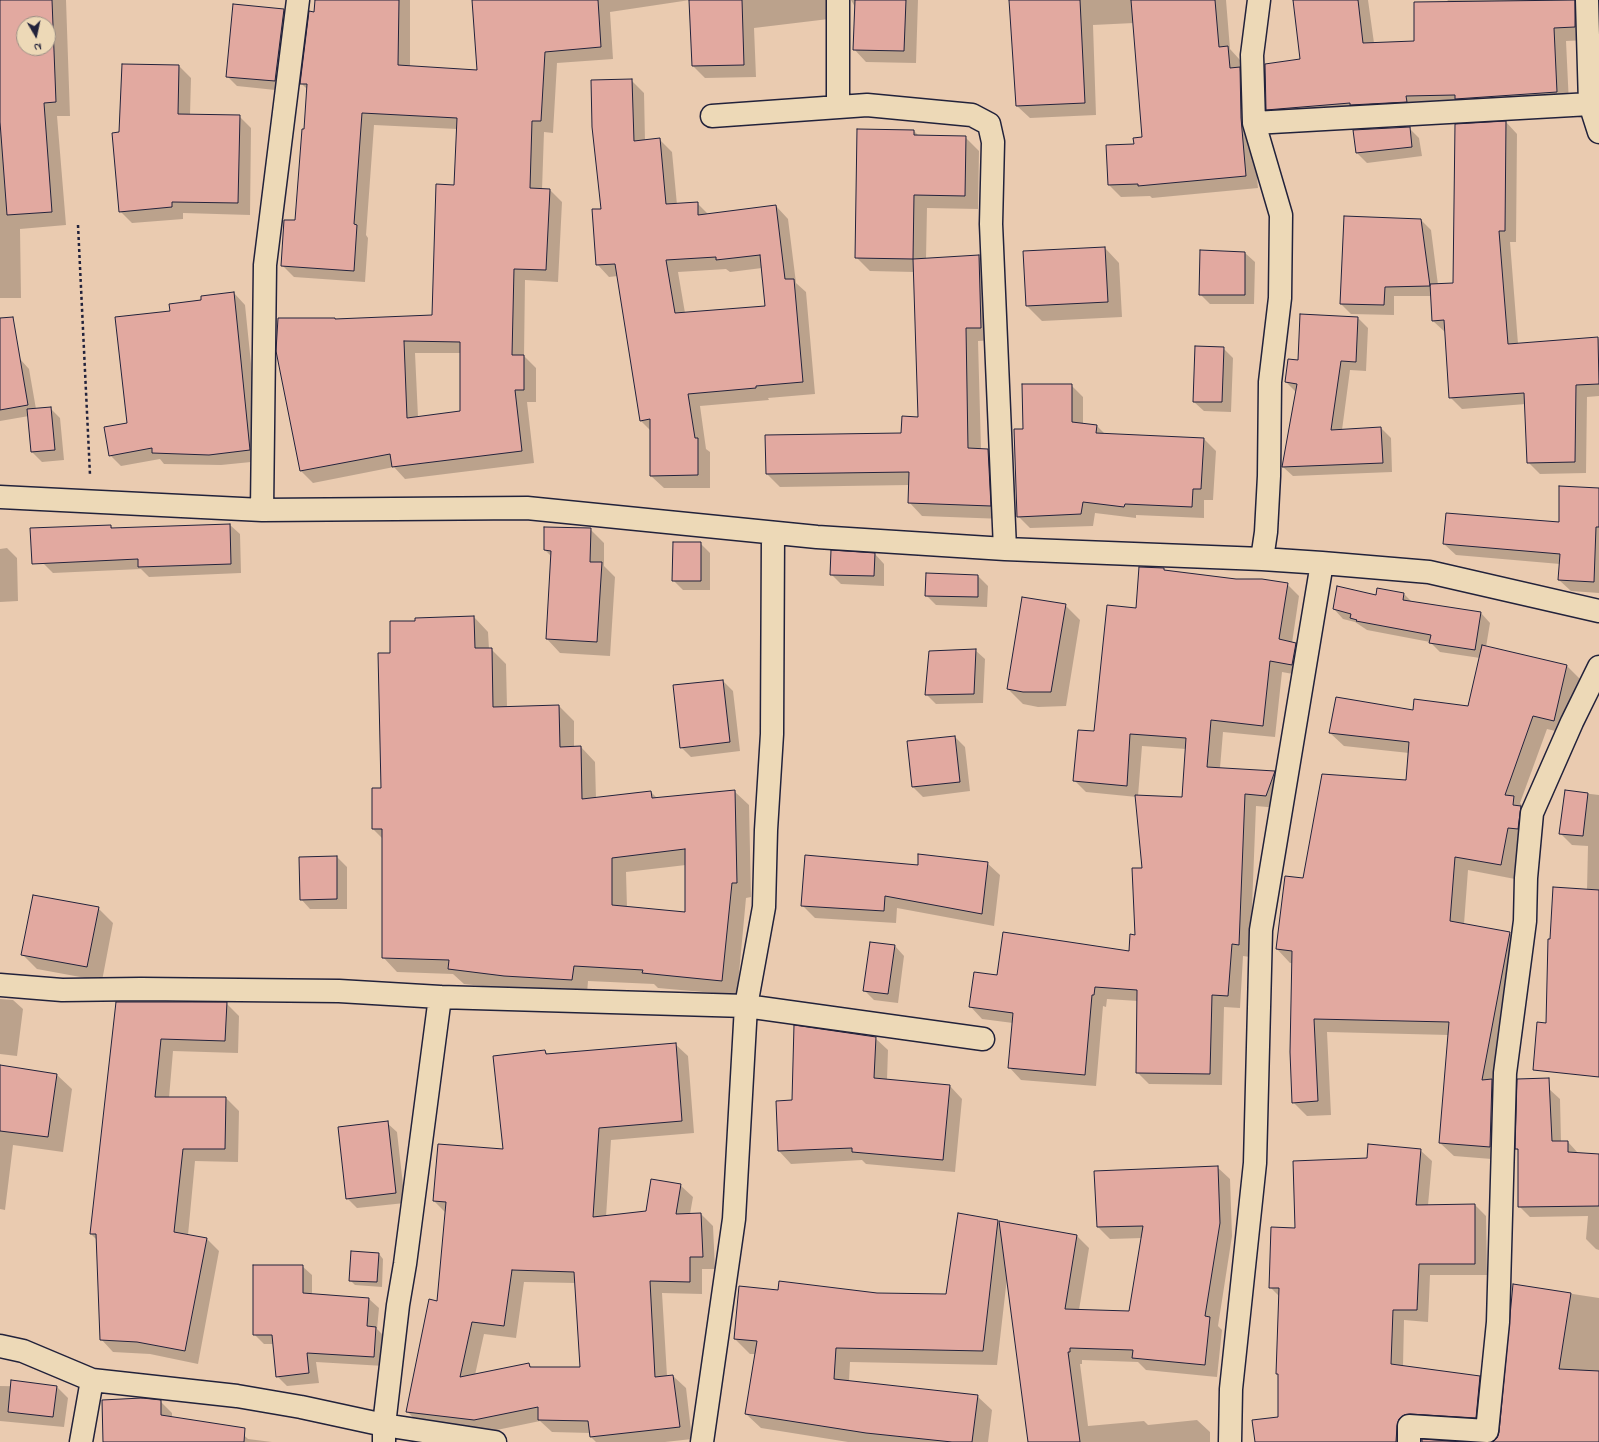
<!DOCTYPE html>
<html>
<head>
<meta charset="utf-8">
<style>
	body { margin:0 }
	#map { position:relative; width:1599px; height:1442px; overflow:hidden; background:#eacbb0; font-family:"Indie Flower",sans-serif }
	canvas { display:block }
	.north { position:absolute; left:16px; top:16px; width:40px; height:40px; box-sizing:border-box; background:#edd9b7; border:1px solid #9c9085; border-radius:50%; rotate:171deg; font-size:11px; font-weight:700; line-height:16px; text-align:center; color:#22223b }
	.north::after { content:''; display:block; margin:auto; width:14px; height:18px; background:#22223b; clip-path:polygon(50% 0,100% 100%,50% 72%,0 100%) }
</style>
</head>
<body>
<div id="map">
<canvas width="1599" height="1442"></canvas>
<div class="north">N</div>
</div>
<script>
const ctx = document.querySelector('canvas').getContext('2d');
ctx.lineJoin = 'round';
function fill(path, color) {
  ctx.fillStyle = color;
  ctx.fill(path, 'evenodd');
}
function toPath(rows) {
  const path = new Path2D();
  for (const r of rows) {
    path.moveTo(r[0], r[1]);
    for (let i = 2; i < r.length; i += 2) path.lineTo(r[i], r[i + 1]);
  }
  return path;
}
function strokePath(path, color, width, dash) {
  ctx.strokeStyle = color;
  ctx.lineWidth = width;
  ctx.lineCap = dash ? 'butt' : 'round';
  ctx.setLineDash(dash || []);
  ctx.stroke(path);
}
const shadow = toPath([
	[0,0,66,0,70,116,57,116,66,225,20,229,21,298,0,298],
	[24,24,48,24,48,48,24,48],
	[316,0,410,0,410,67,478,71,473,0,848,0,837,18,754,28,756,77,705,78,693,66,690,0,610,12,613,59,557,63,553,133,544,132,542,190,550,190,562,202,558,282,525,280,524,356,536,368,536,402,527,402,534,463,405,479,394,467,313,483,301,471,277,351,336,320,433,316,455,186,457,129,374,125,366,235,368,238,365,282,294,277,282,265,296,221,308,90,301,83],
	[415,353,461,353,461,412,418,417],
	[851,0,918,0,916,63,866,62,854,49,855,7],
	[1010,0,1226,0,1230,49,1240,60,1241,70,1252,80,1253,131,1258,188,1152,198,1150,196,1121,197,1109,185,1135,145,1144,138,1134,23,1093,25,1096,115,1030,118,1017,106],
	[1294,0,1368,0,1374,43,1415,42,1448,0,1599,0,1594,2,1588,40,1566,41,1569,104,1280,122,1267,109,1301,60],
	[284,10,294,19,285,91,237,86,227,76],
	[123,65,179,66,191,78,190,115,239,116,251,128,250,215,183,213,183,219,132,223,120,211],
	[631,80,644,93,645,141,660,140,672,152,677,205,697,203,708,214,776,206,788,219,796,283,806,292,815,394,768,398,769,400,700,406,706,449,710,452,710,488,664,488,651,476,651,431,640,420,618,276,609,277,597,264,602,210],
	[762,268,766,307,685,313,678,272,726,269,730,272],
	[1506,122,1517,134,1516,242,1510,242,1518,344,1598,338,1599,340,1599,396,1587,397,1586,473,1540,474,1528,462,1526,404,1462,409,1450,397,1445,332,1433,321,1432,296,1394,296,1394,315,1351,314,1341,304,1421,220,1431,230,1438,285,1454,284],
	[1409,128,1419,138,1422,156,1367,163,1357,153,1354,131],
	[858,130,914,131,920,137,965,137,979,151,978,209,927,208,926,259,978,256,992,270,994,340,978,341,981,450,988,450,1001,463,1004,519,922,516,909,502,909,485,780,487,767,474,902,434,919,418,914,272,870,271,856,257],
	[1105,248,1119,263,1122,317,1042,321,1027,306],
	[1245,253,1255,262,1254,304,1210,304,1200,294],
	[234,293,245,305,261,461,221,465,164,464,160,459,121,466,110,455,128,424,171,312,203,301],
	[1301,315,1358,318,1368,328,1366,371,1350,370,1342,430,1381,428,1391,438,1392,472,1293,476,1283,467,1296,392,1286,382,1299,361],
	[1223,348,1233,358,1231,412,1204,411,1194,402],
	[20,359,29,369,36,409,50,408,60,418,64,460,42,462,32,452,29,416,0,421,0,362],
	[1071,385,1083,397,1083,424,1097,426,1106,435,1204,439,1216,451,1213,500,1204,500,1204,518,1136,515,1136,518,1095,513,1093,526,1030,528,1018,516,1024,430],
	[1599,489,1599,593,1571,591,1559,580,1560,564,1456,555,1444,544,1560,523],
	[230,525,240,534,241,573,149,577,141,569,53,573,43,563,40,529,111,526,113,529],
	[590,529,604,543,604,566,615,577,610,656,560,653,547,639,552,557,545,550],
	[700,543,710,553,710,590,683,590,673,580],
	[7,548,17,558,18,601,0,602,0,549],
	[875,554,884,564,884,586,841,584,831,574],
	[1163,569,1166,572,1287,584,1299,596,1292,643,1296,644,1308,656,1304,676,1282,672,1275,737,1223,732,1220,768,1274,772,1286,784,1278,808,1256,806,1250,957,1243,956,1240,1008,1224,1007,1222,1085,1149,1084,1137,1072,1138,1001,1107,999,1106,1007,1103,1006,1096,1086,1021,1080,1009,1067,1013,1023,982,1019,970,1006,998,976,1130,952,1136,936,1143,869,1137,797,1086,792,1074,780,1095,732,1136,609],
	[1142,746,1186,749,1182,798,1138,796],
	[927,574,978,576,988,586,987,607,936,605,926,595],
	[1404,594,1412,602,1481,613,1490,623,1486,647,1567,666,1580,679,1568,734,1547,729,1520,803,1527,811,1515,879,1468,870,1464,924,1509,933,1523,946,1504,1160,1454,1156,1440,1143,1449,1035,1327,1032,1331,1115,1307,1116,1293,1102,1293,963,1290,963,1277,949,1304,879,1407,781,1409,753,1344,746,1330,733,1414,711,1468,707,1480,658,1440,652,1430,642,1367,630,1355,622,1343,619,1334,609,1377,596],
	[1065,605,1080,620,1066,706,1038,707,1023,704,1008,689],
	[474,617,488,632,489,649,491,649,506,664,507,707,559,706,574,721,574,748,581,747,595,762,596,799,651,792,657,798,734,791,749,805,751,897,746,898,737,995,658,988,654,984,588,981,587,994,519,990,464,984,453,974,397,972,383,957,383,839,373,829,382,789,391,654,417,622],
	[686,865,686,914,627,908,626,872],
	[975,650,985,659,983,703,936,704,926,694],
	[723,681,733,691,740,751,691,757,681,747],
	[955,737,965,747,970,791,923,797,913,787,908,742],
	[1565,791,1599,795,1599,1068,1546,1072,1535,1061,1547,1024,1551,940,1587,890,1588,846,1572,845,1560,833],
	[337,857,347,867,347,909,310,909,301,899],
	[987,863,1000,875,994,926,897,908,896,923,815,918,802,905,919,866],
	[98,908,113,923,102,981,37,969,22,954],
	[895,946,904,956,898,1003,874,1000,864,990],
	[0,999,13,1000,23,1009,17,1056,0,1054],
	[117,1003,226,1003,239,1016,238,1053,173,1051,169,1098,226,1098,239,1111,238,1162,195,1161,188,1235,207,1239,219,1251,198,1364,150,1354,113,1352,101,1339,97,1240,91,1234],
	[875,1038,888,1050,887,1080,950,1086,962,1099,955,1172,866,1164,862,1160,791,1164,779,1151,793,1101],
	[675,1044,688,1056,694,1133,611,1140,606,1217,647,1211,680,1185,693,1197,690,1214,701,1214,713,1226,715,1269,702,1269,702,1294,662,1293,667,1376,673,1376,686,1388,692,1439,665,1442,596,1442,591,1437,591,1433,552,1432,540,1421,487,1432,419,1424,407,1411,438,1302,446,1213,434,1201,504,1150,545,1051,548,1054],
	[524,1282,575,1283,581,1368,533,1368,528,1364,475,1375,484,1334,516,1338],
	[0,1066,57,1075,72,1089,63,1152,13,1145,5,1210,0,1209],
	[1549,1089,1560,1099,1561,1142,1568,1142,1578,1153,1599,1155,1599,1250,1596,1249,1586,1239,1588,1216,1530,1217,1519,1206,1519,1151,1516,1149],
	[387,1123,397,1132,405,1203,357,1208,347,1198],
	[1420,1150,1432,1161,1428,1205,1475,1205,1486,1216,1487,1275,1430,1275,1428,1322,1404,1320,1403,1366,1480,1377,1491,1389,1487,1429,1422,1425,1408,1442,1256,1442,1279,1418,1279,1376,1277,1373,1280,1297,1270,1287,1296,1229,1368,1159],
	[1217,1167,1230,1179,1232,1236,1218,1326,1222,1330,1217,1377,1146,1370,1138,1362,1082,1360,1082,1364,1080,1364,1088,1426,1144,1421,1148,1425,1197,1420,1210,1432,1210,1442,1030,1442,1007,1278,997,1365,850,1362,849,1381,977,1396,992,1410,988,1442,848,1442,761,1428,746,1414,755,1354,750,1354,735,1339,779,1291,947,1295,997,1221,1001,1225,1077,1236,1089,1248,1079,1310,1130,1312,1142,1238,1110,1239,1098,1227,1095,1172],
	[379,1254,383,1259,382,1287,355,1285,350,1280],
	[302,1266,312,1275,312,1295,369,1299,379,1308,377,1329,386,1338,384,1366,316,1362,319,1383,287,1386,277,1376,274,1344,264,1344,254,1334],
	[1514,1285,1599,1298,1599,1442,1494,1442,1498,1438,1500,1432],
	[0,1386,57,1387,68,1398,64,1427,0,1421],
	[160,1401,172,1413,172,1418,235,1427,248,1439,272,1442,103,1442]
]);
const building = toPath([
	[0,0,52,0,56,102,44,103,52,212,7,215,0,122,0,0],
	[24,24,48,24,48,48,24,48,24,24],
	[315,0,399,0,398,65,477,70,472,0,598,0,601,47,545,52,541,121,532,121,530,188,550,189,546,270,514,269,512,355,524,355,524,390,515,390,522,451,392,467,390,454,300,471,276,351,278,318,335,318,335,319,432,315,436,184,454,185,457,118,362,113,354,224,357,225,354,271,281,266,284,220,295,220,302,129,304,129,307,84,300,84,309,11,314,12,315,0],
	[404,341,460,342,460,411,407,418,404,341],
	[689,0,742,0,744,65,692,66,689,0],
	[855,0,906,0,904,51,853,50,855,0],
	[1009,0,1080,0,1085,103,1016,106,1009,0],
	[1131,0,1215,0,1219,47,1228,46,1230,68,1240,67,1241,118,1246,176,1138,186,1138,184,1108,185,1106,145,1134,144,1133,138,1142,137,1131,0],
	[1293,0,1358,0,1363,43,1414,41,1414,2,1575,0,1575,27,1554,28,1557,92,1455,99,1455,95,1406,96,1407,102,1350,105,1350,103,1266,110,1265,64,1300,59,1293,0],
	[233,4,284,9,275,81,226,77,233,4],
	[122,64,179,65,178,114,240,115,238,203,172,202,172,207,119,212,112,133,119,132,122,64],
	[632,79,634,141,660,138,666,204,698,202,698,215,776,205,785,279,794,279,803,382,756,386,756,388,688,394,695,438,698,438,698,475,650,476,650,419,640,421,615,264,596,265,592,209,601,209,592,127,591,80,632,79],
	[760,255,765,306,675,313,666,260,716,257,716,260,760,255],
	[1506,121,1505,231,1499,231,1508,344,1598,337,1599,384,1576,385,1575,462,1527,463,1524,393,1449,398,1444,320,1432,321,1430,284,1453,283,1455,124,1506,121],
	[1410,127,1412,147,1356,153,1353,130,1410,127],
	[857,129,914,130,914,135,966,136,965,196,914,195,913,259,855,258,857,129],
	[1344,216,1421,219,1430,286,1385,287,1384,305,1340,304,1344,216],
	[1105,247,1108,302,1026,306,1023,251,1105,247],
	[1200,250,1245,252,1245,295,1199,295,1200,250],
	[979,255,981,328,966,328,968,448,988,449,991,506,908,503,909,472,766,474,765,435,901,433,902,416,918,417,913,259,979,255],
	[234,292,250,450,209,455,152,453,152,448,109,456,104,427,127,423,115,317,170,311,169,304,201,300,201,296,234,292],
	[1300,314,1358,317,1356,362,1341,361,1331,430,1381,427,1383,463,1282,467,1297,384,1285,382,1288,359,1298,360,1300,314],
	[13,317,28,405,0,410,0,318,13,317],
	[1195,346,1224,347,1222,402,1193,402,1195,346],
	[1022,384,1072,384,1072,422,1097,425,1096,433,1204,438,1201,489,1193,489,1192,507,1125,504,1124,507,1083,502,1081,514,1017,517,1014,429,1023,429,1022,384],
	[51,407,55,450,31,452,27,409,51,407],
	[1559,486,1599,488,1599,527,1596,527,1594,582,1558,580,1560,554,1443,544,1446,513,1559,522,1559,486],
	[230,524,231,564,138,567,138,559,32,564,30,528,111,525,111,528,230,524],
	[544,527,591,528,590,562,602,562,597,642,546,639,551,551,544,550,544,527],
	[673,542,701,542,701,581,672,581,673,542],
	[831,550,875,553,874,576,830,575,831,550],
	[1139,567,1164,568,1164,570,1236,579,1262,579,1288,583,1279,639,1296,643,1292,665,1270,661,1263,726,1211,720,1207,767,1275,771,1266,796,1245,794,1239,945,1232,944,1228,996,1212,995,1210,1074,1136,1073,1137,990,1095,987,1094,995,1092,995,1085,1075,1008,1068,1013,1013,969,1007,974,972,997,975,1003,932,1129,951,1130,934,1135,935,1132,868,1142,868,1135,795,1182,797,1186,738,1130,734,1127,786,1073,781,1078,730,1094,731,1107,605,1136,608,1139,567],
	[926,573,978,575,978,597,925,596,926,573],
	[1337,586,1376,595,1377,588,1404,593,1403,600,1481,612,1475,650,1429,643,1431,635,1356,621,1357,620,1350,618,1351,614,1333,609,1337,586],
	[1022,597,1066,604,1051,692,1023,692,1007,689,1022,597],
	[474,616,475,648,492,648,493,707,559,705,560,747,581,746,582,799,651,791,652,798,735,790,737,883,732,883,722,981,642,973,643,970,574,966,572,980,504,976,448,969,449,960,382,958,382,829,372,829,372,788,381,788,378,653,390,653,390,621,415,621,415,618,474,616],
	[685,849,685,912,612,905,612,858,685,849],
	[1482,645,1567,665,1554,721,1533,716,1505,795,1514,796,1513,805,1521,806,1518,829,1508,828,1501,865,1455,857,1450,921,1510,932,1482,1080,1492,1079,1490,1147,1439,1143,1449,1022,1314,1019,1318,1101,1292,1103,1290,1052,1292,951,1276,949,1285,876,1303,878,1322,774,1406,780,1409,742,1329,733,1336,697,1413,710,1414,699,1468,706,1482,645],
	[976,649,974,694,925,695,929,651,976,649],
	[723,680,730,742,680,748,673,685,723,680],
	[955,736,960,782,912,787,907,741,955,736],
	[1565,790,1588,793,1583,836,1559,834,1565,790],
	[918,854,988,862,982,914,885,896,884,911,801,906,805,855,918,865,918,854],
	[337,856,337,899,300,900,299,857,337,856],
	[1553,887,1599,890,1599,1077,1533,1070,1537,1022,1546,1023,1548,939,1550,939,1553,887],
	[33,895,99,907,87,967,21,955,33,895],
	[870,942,895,945,888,994,863,991,870,942],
	[116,1002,227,1002,225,1041,161,1039,155,1097,226,1097,225,1149,183,1149,174,1232,207,1238,185,1351,137,1342,100,1340,96,1234,90,1234,116,1002],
	[794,1025,876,1037,874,1078,950,1085,943,1160,852,1152,852,1148,778,1151,776,1101,792,1100,794,1025],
	[676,1043,682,1121,599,1128,593,1217,646,1211,651,1179,681,1184,676,1214,701,1213,703,1257,690,1257,690,1282,650,1281,655,1377,673,1375,680,1427,590,1437,588,1421,538,1420,538,1407,474,1420,406,1412,429,1299,437,1301,446,1202,433,1201,438,1144,503,1149,493,1056,545,1050,546,1054,676,1043],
	[512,1270,574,1272,580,1367,530,1367,529,1363,460,1377,472,1322,504,1326,512,1270],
	[0,1065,57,1074,48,1137,0,1131,0,1065],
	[1549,1078,1552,1141,1568,1141,1568,1152,1599,1154,1599,1206,1518,1207,1518,1149,1515,1149,1517,1079,1549,1078],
	[388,1121,396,1193,346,1199,338,1127,388,1121],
	[1368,1144,1421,1149,1416,1205,1475,1204,1475,1264,1419,1264,1417,1310,1393,1310,1391,1364,1480,1376,1476,1418,1410,1414,1404,1415,1399,1419,1397,1426,1396,1442,1255,1442,1252,1420,1278,1417,1278,1374,1276,1374,1279,1288,1269,1288,1271,1227,1295,1228,1293,1161,1367,1158,1368,1144],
	[1218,1166,1220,1223,1205,1316,1210,1317,1205,1365,1132,1358,1133,1350,1070,1348,1070,1352,1068,1352,1080,1442,1028,1442,999,1221,1077,1235,1065,1309,1129,1311,1143,1226,1097,1227,1094,1171,1218,1166],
	[958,1213,998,1220,983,1351,836,1348,834,1379,978,1395,972,1442,952,1442,866,1433,745,1414,757,1341,734,1339,739,1286,778,1290,779,1281,877,1293,946,1294,958,1213],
	[351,1251,379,1253,377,1282,349,1281,351,1251],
	[253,1265,303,1265,303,1293,369,1298,367,1326,376,1327,374,1357,307,1353,309,1373,276,1377,272,1335,253,1335,253,1265],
	[1513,1284,1571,1293,1559,1369,1599,1371,1599,1442,1493,1442,1497,1438,1499,1432,1513,1284],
	[11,1380,57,1386,53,1417,8,1412,11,1380],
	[142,1398,161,1400,161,1415,245,1428,244,1442,103,1442,102,1400,142,1398],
	[1422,1439,1463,1442,1422,1442,1422,1439]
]);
const path = toPath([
	[78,225,90,475]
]);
const street = toPath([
	[838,0,838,107],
	[1259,0,1252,55,1254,123,1281,215,1280,298,1270,382,1269,476,1266,532,1262,559],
	[1587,0,1590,104],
	[712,116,867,105,972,115,989,124,993,142,991,224,1005,549],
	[1254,123,1590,104,1599,132],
	[0,497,262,510,527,508,817,537,1005,549,1262,559,1322,563,1429,572,1599,611],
	[262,510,265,265,298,0],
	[0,985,62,990,141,989,339,991,440,997,746,1006,983,1039],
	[0,1346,23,1351,92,1380,237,1396,301,1407,384,1425,495,1442],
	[81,1442,92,1380],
	[384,1442,384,1425,398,1305,405,1264,440,997],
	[702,1442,734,1219,746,1006,764,907,766,830,772,734,773,534],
	[1230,1442,1231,1389,1255,1163,1261,930,1322,563],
	[1409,1442,1409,1426,1487,1431,1498,1322,1505,1073,1525,921,1526,878,1532,813,1572,722,1599,667]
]);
fill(shadow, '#0003');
fill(building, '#e2a9a0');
strokePath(building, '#22223b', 1);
strokePath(street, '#22223b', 25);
strokePath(path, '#22223b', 2.5, [3, 3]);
strokePath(street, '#edd9b7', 22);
</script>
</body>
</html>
